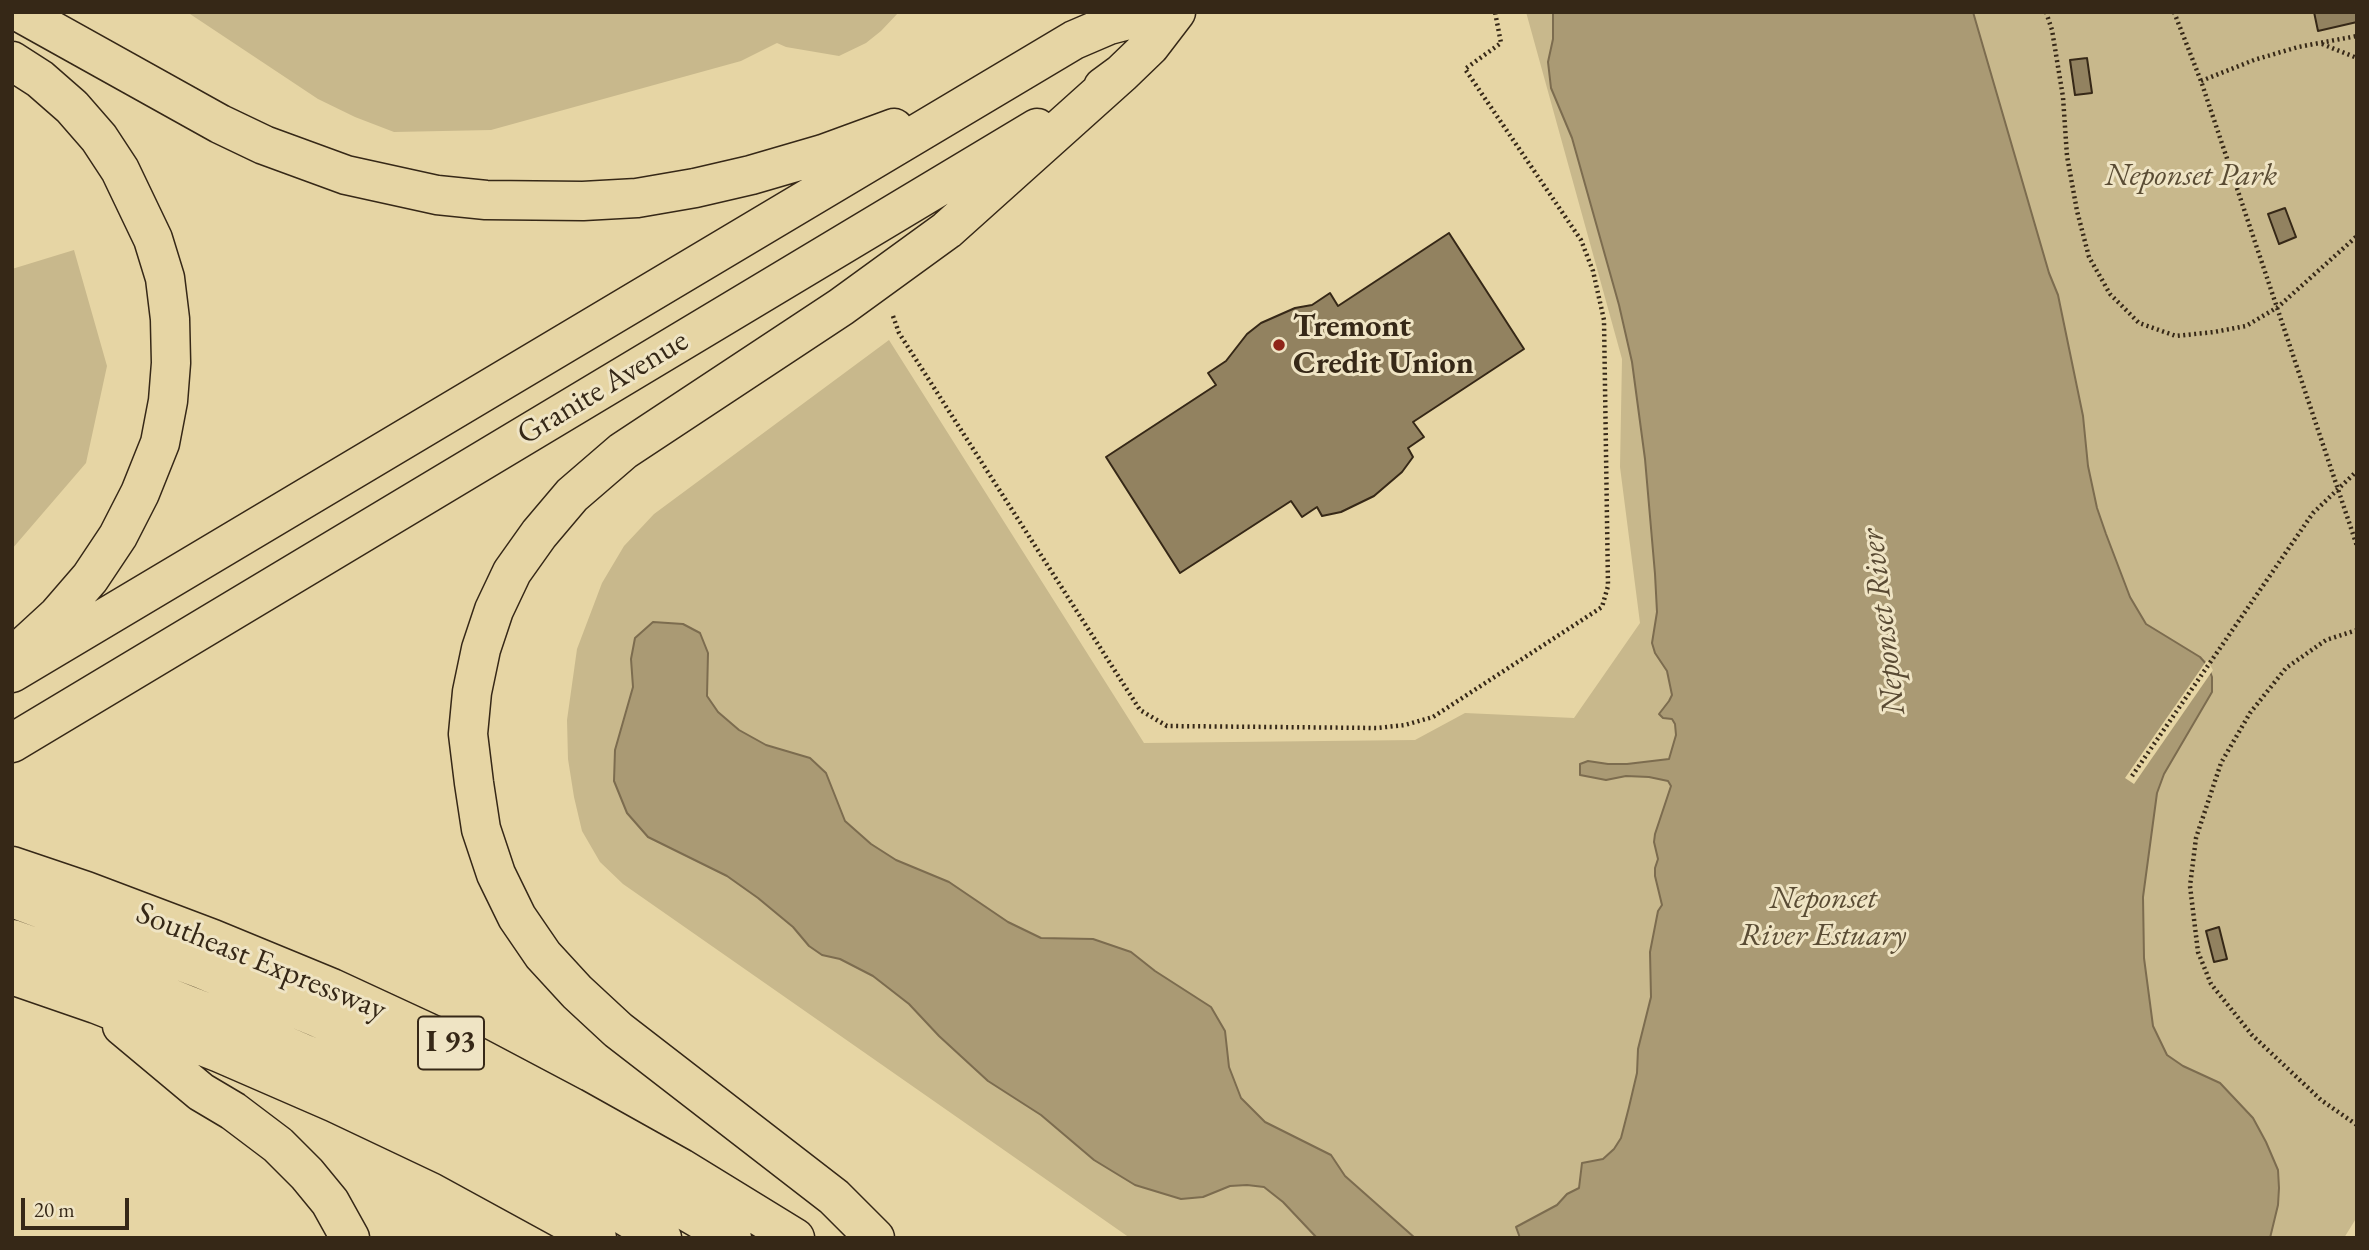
<!DOCTYPE html>
<html>
<head>
<meta charset="utf-8">
<style>
	body { margin:0 }
	#map { position:relative; width:2369px; height:1250px; overflow:hidden; background:#e6d5a4; font-family:"EB Garamond",serif }
	canvas { display:block }
	.frame { position:absolute; inset:0; border:14px solid #362817; pointer-events:none }
	.scale { position:absolute; left:21px; top:1198px; width:108px; height:32px; box-sizing:border-box; border:4px solid #362817; border-top:0; padding-left:9px; font-size:21px; line-height:24px; white-space:nowrap; color:#362817; -webkit-text-stroke:5px #efe4c4; paint-order:stroke }
</style>
</head>
<body>
<div id="map">
<canvas width="2369" height="1250"></canvas>
<div class="frame"></div>
<div class="scale">20 m</div>
</div>
<script>
const ctx = document.querySelector('canvas').getContext('2d');
ctx.lineJoin = 'round';
function fill(path, color) {
  ctx.fillStyle = color;
  ctx.fill(path, 'evenodd');
}
function toPath(rows) {
  const path = new Path2D();
  for (const r of rows) {
    path.moveTo(r[0], r[1]);
    for (let i = 2; i < r.length; i += 2) path.lineTo(r[i], r[i + 1]);
  }
  return path;
}
function strokePath(path, color, width, dash) {
  ctx.strokeStyle = color;
  ctx.lineWidth = width;
  ctx.lineCap = dash ? 'butt' : 'round';
  ctx.setLineDash(dash || []);
  ctx.stroke(path);
}
function write(font, color, halo, rows, align = 'center') {
  ctx.font = font + ' "EB Garamond",serif';
  ctx.lineWidth = 6;
  ctx.setLineDash([]);
  ctx.textBaseline = 'middle';
  ctx.strokeStyle = halo;
  ctx.fillStyle = color;
  for (const [text, x, y, turn = 0] of rows) {
    ctx.save();
    ctx.translate(x, y);
    ctx.rotate((+turn || 0) * Math.PI / 180);
    ctx.textAlign = isNaN(turn) ? turn : align;
    if (halo) ctx.strokeText(text, 0, 0);
    ctx.fillText(text, 0, 0);
    ctx.restore();
  }
}
const green = toPath([
	[187,12,899,12,881,31,866,43,839,56,786,47,777,43,741,61,491,130,394,132,355,117,318,99],
	[1526,12,2357,12,2357,1217,2344,1238,1130,1238,623,884,600,862,582,831,574,797,568,759,567,720,577,649,602,583,624,546,654,514,889,340,1144,743,1415,740,1465,713,1574,718,1640,623,1620,467,1622,359],
	[74,250,107,366,86,463,12,549,12,269]
]);
const water = toPath([
	[1553,12,1973,12,2049,273,2058,295,2083,416,2088,466,2097,508,2106,534,2130,597,2146,624,2200,657,2208,666,2212,677,2212,692,2164,774,2157,793,2143,897,2144,958,2153,1026,2167,1055,2183,1066,2220,1083,2253,1118,2266,1142,2278,1170,2279,1188,2278,1205,2270,1238,1520,1238,1516,1227,1557,1205,1567,1194,1579,1188,1582,1163,1603,1159,1614,1149,1621,1138,1629,1107,1637,1073,1638,1049,1651,997,1650,952,1658,911,1662,905,1655,876,1655,868,1658,859,1654,842,1655,834,1671,786,1668,781,1649,777,1626,776,1606,780,1580,775,1580,764,1588,761,1608,764,1627,764,1669,759,1676,735,1675,724,1672,719,1663,718,1659,714,1669,701,1672,695,1667,671,1655,653,1652,643,1657,612,1655,574,1645,459,1632,362,1619,305,1572,138,1551,88,1548,62,1553,39,1553,12],
	[653,622,683,624,700,633,708,653,707,696,718,712,739,730,766,745,810,758,826,773,845,821,871,844,896,860,949,882,1008,922,1041,938,1093,939,1131,952,1155,971,1211,1007,1225,1031,1229,1067,1241,1098,1265,1122,1331,1155,1345,1176,1415,1238,1317,1238,1283,1202,1264,1187,1247,1185,1230,1186,1203,1197,1181,1199,1135,1185,1094,1160,1041,1115,988,1081,939,1036,909,1004,873,976,840,959,822,955,809,946,793,927,758,898,727,876,648,837,627,813,614,781,615,750,633,687,631,659,635,638,653,622]
]);
const pier = toPath([
	[2207,660,2213,670,2134,784,2125,778]
]);
const building = toPath([
	[2314,12,2357,12,2357,22,2318,31,2314,12],
	[2087,58,2092,93,2075,95,2070,60,2087,58],
	[2285,208,2296,237,2279,244,2268,214,2285,208],
	[1449,233,1524,349,1413,422,1424,437,1408,448,1413,457,1402,472,1374,496,1341,512,1322,516,1317,507,1302,517,1291,501,1180,573,1106,457,1216,385,1208,373,1226,361,1247,334,1261,323,1295,308,1312,305,1330,293,1338,306,1449,233],
	[2219,927,2227,959,2214,962,2206,931,2219,927]
]);
const path = toPath([
	[2046,12,2052,30,2063,97,2067,156,2077,211,2089,257,2110,294,2139,323,2176,336,2214,332,2246,326,2278,307,2357,236],
	[2174,12,2201,81,2357,546],
	[2322,44,2357,58],
	[2201,81,2254,60,2298,47,2357,36],
	[893,316,899,333,1140,710,1167,726,1377,728,1405,725,1433,717,1602,607,1608,586,1604,320,1593,271,1581,240,1465,69,1501,43,1495,12],
	[2357,630,2326,640,2286,668,2250,713,2221,763,2196,838,2190,886,2198,952,2211,984,2252,1035,2321,1100,2357,1125],
	[2132,776,2313,513,2357,471]
]);
const highway = toPath([
	[19,12,220,124,264,145,346,175,437,195,486,200,583,201,637,198,695,188,751,175,823,154,894,128],
	[12,61,40,79,72,107,99,138,120,170,153,239,165,278,170,319,171,363,168,401,160,443,140,493,118,536,90,578,58,615,21,649],
	[1103,87,1122,73,1150,46,1176,12],
	[12,673,1074,40,1109,25,1159,12],
	[12,743,1037,128],
	[12,866,86,891,213,939,332,988,453,1044,572,1107,681,1168,795,1238],
	[12,898,201,969,318,1018,439,1074,556,1135,732,1238],
	[12,939,107,973,233,1023,349,1073,464,1128,583,1191,662,1238],
	[12,975,96,1004,220,1053,335,1103,449,1157,597,1238],
	[122,1026,201,1092,233,1111,278,1145,307,1174,330,1202,350,1238],
	[875,1238,834,1197,618,1030,577,992,543,955,517,917,496,874,481,829,474,783,468,734,472,692,481,649,494,610,512,572,539,534,572,495,623,451,841,307,947,230,1122,73]
]);
const markers = [
	[1279,345,7,"#8f2418"]
];
const shields = [
	[451,1043,66]
];
const shieldNames = [
	["I 93",451,1043]
];
const parkNames = [
	["Neponset Park",2191,176],
	["Neponset",1823,899],
	["River Estuary",1823,936]
];
const poiNames = [
	["Tremont",1293,327],
	["Credit Union",1293,364]
];
const streetNames = [
	["Granite Avenue",603,388,-31],
	["Southeast Expressway",261,962,22]
];
const waterNames = [
	["Neponset River",1884,622,-97]
];
fill(green, '#c8b88c');
fill(water, '#aa9a74');
strokePath(water, '#7c6c4f', 2);
fill(pier, '#e6d5a4');
fill(building, '#928260');
strokePath(building, '#362817', 2);
strokePath(highway, '#362817', 41);
strokePath(path, '#362817', 4.5, [2, 3.5]);
strokePath(highway, '#e6d5a4', 38);
for (const [x, y, r, color] of markers) {
  const dot = new Path2D();
  dot.arc(x, y, r, 0, 2 * Math.PI);
  ctx.fillStyle = color;
  ctx.fill(dot);
  strokePath(dot, '#efe4c4', 2.5);
}
for (const [x, y, w] of shields) {
  const box = new Path2D();
  box.roundRect(x - w / 2, y - 26.5, w, 53, 5);
  ctx.fillStyle = '#efe4c4';
  ctx.fill(box);
  strokePath(box, '#362817', 2);
}
write('bold 30px', '#362817', null, shieldNames);
write('italic 32px', '#5a4c34', '#efe4c4', parkNames);
write('bold 32px', '#362817', '#efe4c4', poiNames, 'left');
write('32px', '#362817', '#efe4c4', streetNames);
write('italic 33px', '#594a33', '#efe4c4', waterNames);
</script>
</body>
</html>
